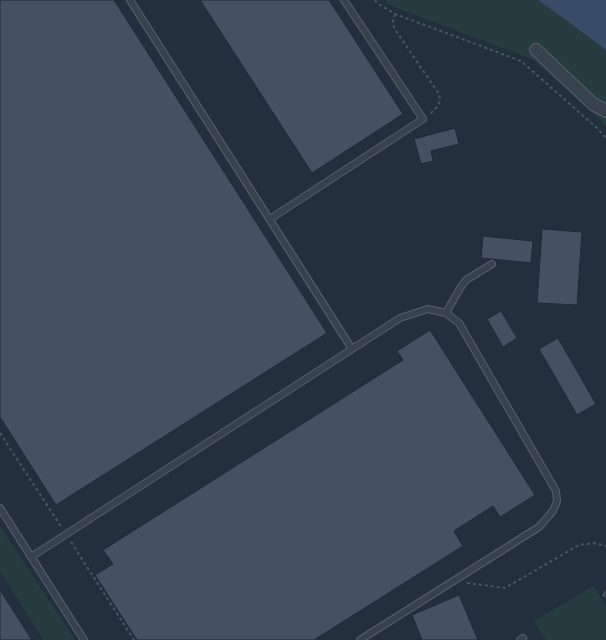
<!DOCTYPE html>
<html>
<head>
<meta charset="utf-8">
<style>
	body { margin:0 }
	canvas { display:block; background:#242f3e }
</style>
</head>
<body>
<canvas width="606" height="640"></canvas>
<script>
const ctx = document.querySelector('canvas').getContext('2d');
ctx.lineJoin = 'round';
function fill(path, color) {
  ctx.fillStyle = color;
  ctx.fill(path, 'evenodd');
}
function toPath(rows) {
  const path = new Path2D();
  for (const r of rows) {
    path.moveTo(r[0], r[1]);
    for (let i = 2; i < r.length; i += 2) path.lineTo(r[i], r[i + 1]);
  }
  return path;
}
function strokePath(path, color, width, dash) {
  ctx.strokeStyle = color;
  ctx.lineWidth = width;
  ctx.lineCap = dash ? 'butt' : 'round';
  ctx.setLineDash(dash || []);
  ctx.stroke(path);
}
const green = toPath([
	[385,0,538,0,606,50,606,127,600,119,534,60,387,4],
	[0,526,75,640,42,640,43,639,0,571],
	[594,586,606,606,606,640,546,640,534,621]
]);
const water = toPath([
	[538,0,606,0,606,50,556,13]
]);
const building = toPath([
	[0,0,114,0,327,333,56,505,0,417,0,0],
	[200,0,329,0,403,114,312,173,200,0],
	[455,128,459,144,431,151,433,161,421,164,414,139,455,128],
	[542,229,582,232,577,305,537,303,542,229],
	[483,236,533,241,531,263,481,258,483,236],
	[501,311,517,338,503,347,487,319,501,311],
	[430,330,535,495,500,517,493,506,454,531,463,546,314,640,137,640,95,575,113,564,103,550,403,360,397,351,430,330],
	[558,338,596,404,577,415,539,349,558,338],
	[606,588,606,599,601,596,606,588],
	[0,590,32,640,0,640,0,590],
	[459,595,478,640,422,640,412,615,459,595]
]);
const path = toPath([
	[375,0,377,3,395,14,521,61,597,128,606,138],
	[395,14,393,19,393,25,396,31,439,94,440,99,438,106,430,114],
	[0,433,62,528],
	[71,542,134,640],
	[467,583,505,588,579,545,594,543,606,546]
]);
const service = toPath([
	[130,0,352,349],
	[270,219,423,119,344,0],
	[446,313,459,290,466,280,492,264],
	[0,508,84,640],
	[31,557,400,318,428,309,446,313,459,323,556,491,557,501,553,511,539,527,360,640],
	[520,640,523,638]
]);
const minor = toPath([
	[536,50,593,104,606,111]
]);
fill(green, '#263c3f');
fill(water, '#394c67');
fill(building, '#455162');
strokePath(building, '#1f2835', 1);
strokePath(service, '#565f6c', 8);
strokePath(minor, '#565f6c', 14);
strokePath(path, '#44595c', 2, [3, 3]);
strokePath(service, '#38414e', 6);
strokePath(minor, '#38414e', 12);
</script>
</body>
</html>
